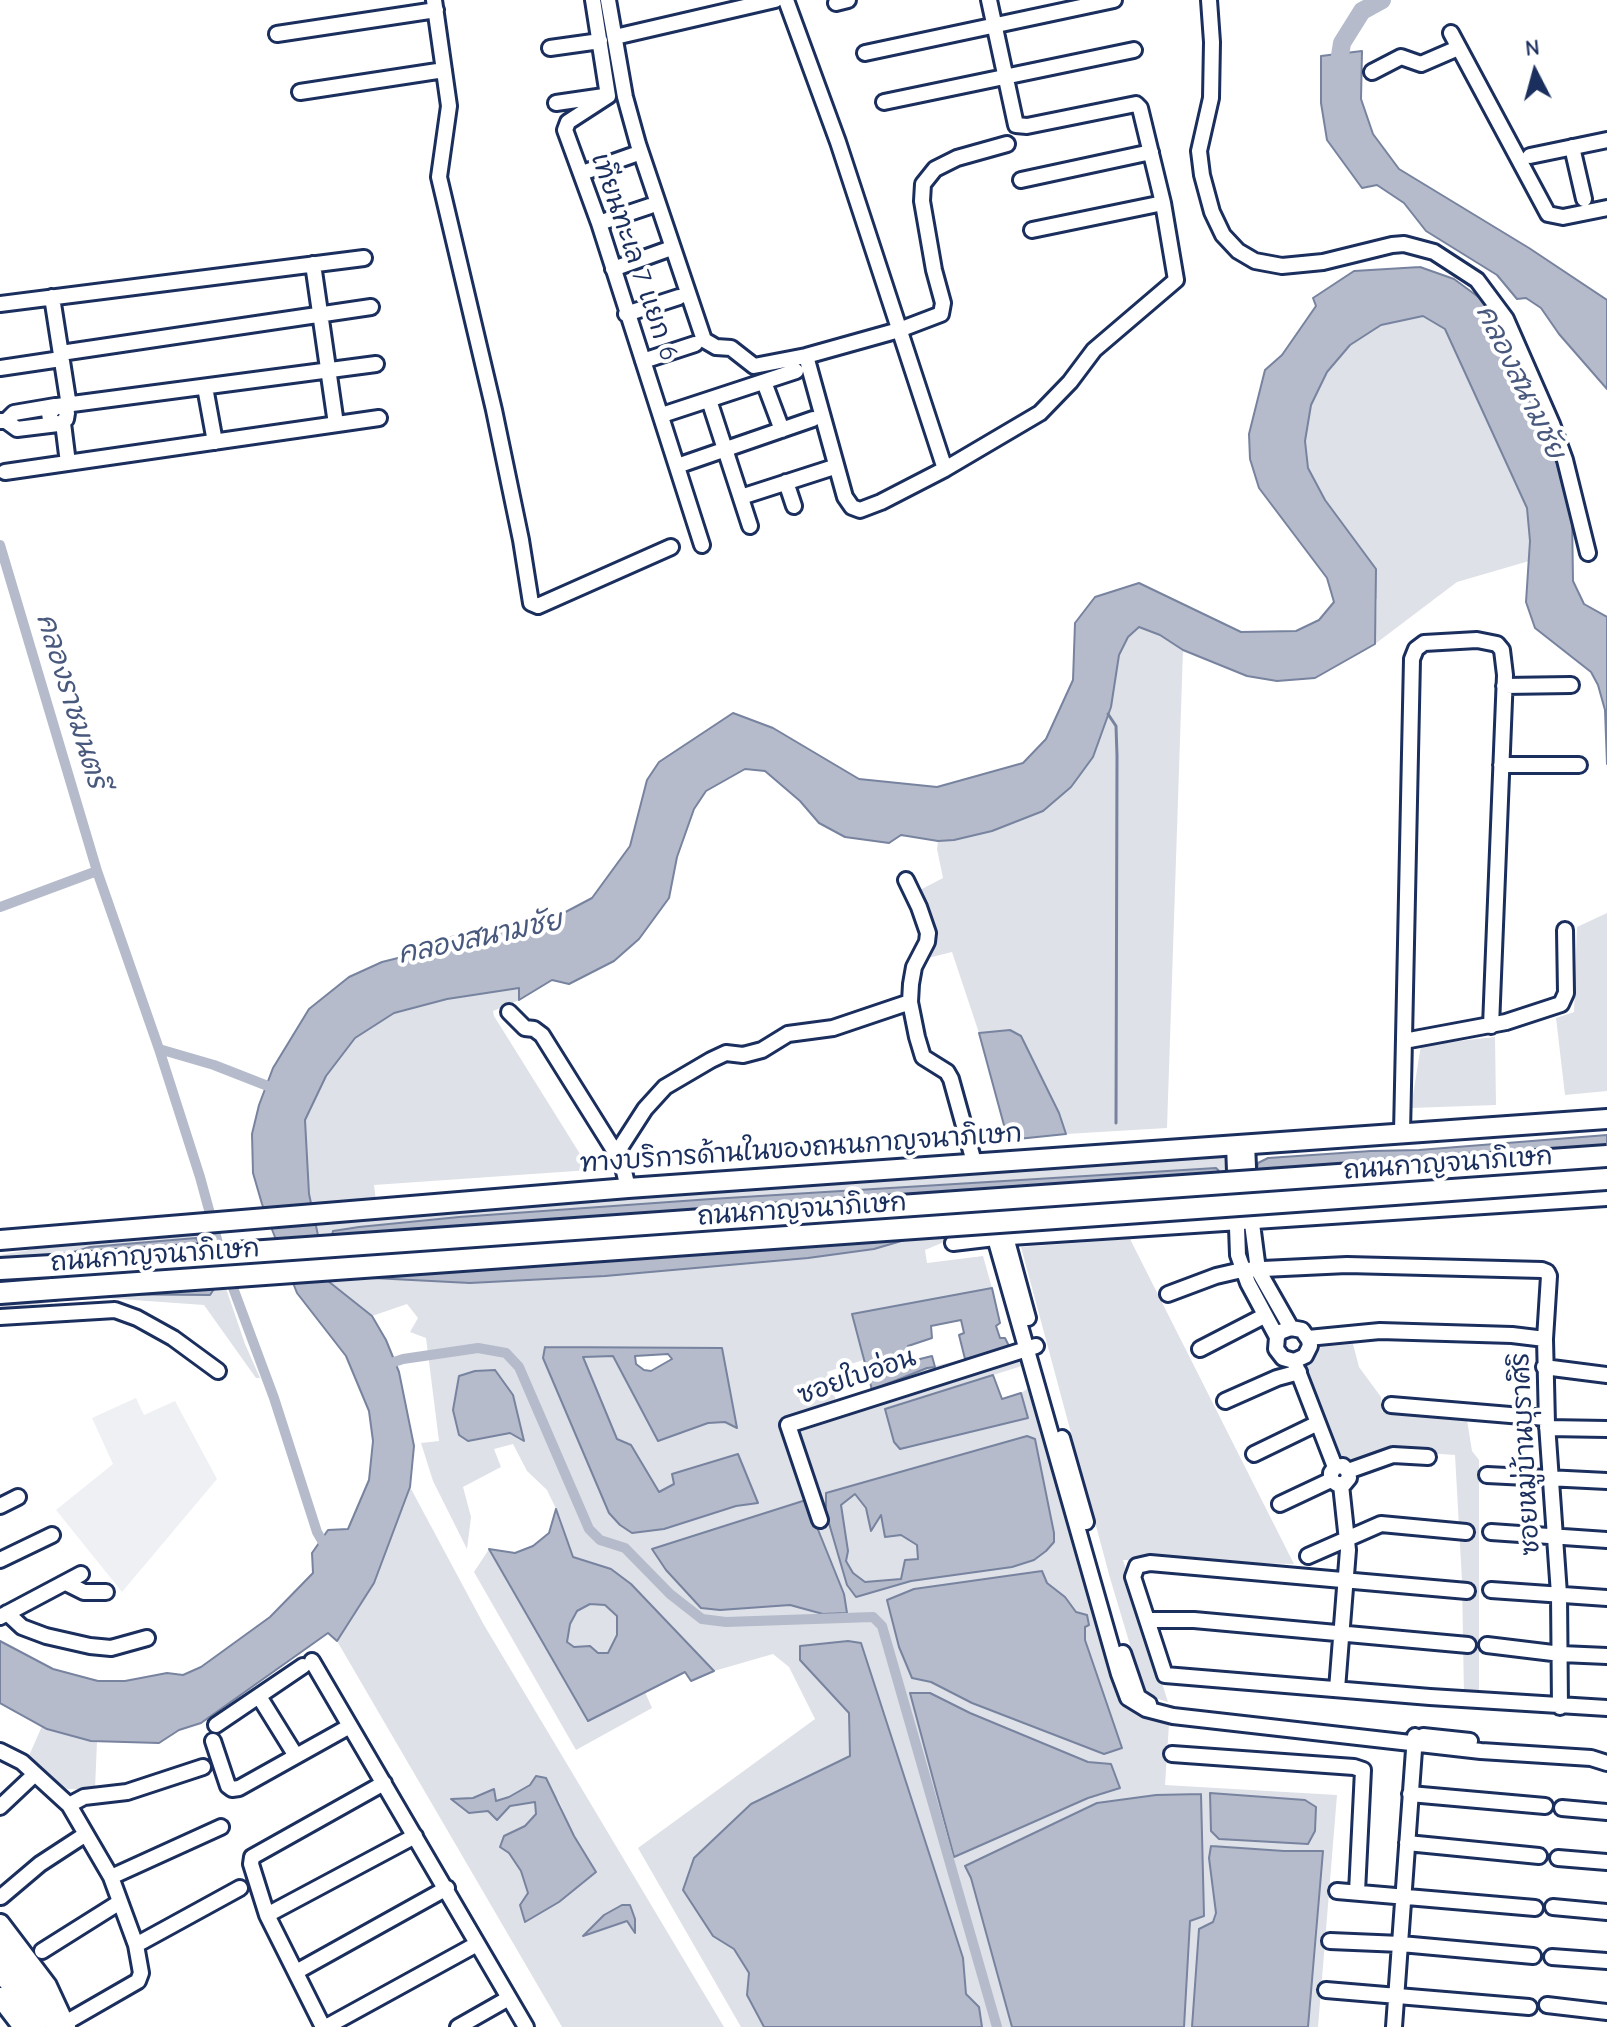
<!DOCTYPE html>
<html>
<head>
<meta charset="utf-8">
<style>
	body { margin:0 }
	#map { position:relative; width:1607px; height:2027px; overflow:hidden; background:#fff; font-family:"Comic Neue",sans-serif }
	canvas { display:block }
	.north { position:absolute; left:1495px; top:32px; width:80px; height:80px; -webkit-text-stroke:6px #fff; paint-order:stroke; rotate:354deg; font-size:22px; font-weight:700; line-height:32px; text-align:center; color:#1b2f5e }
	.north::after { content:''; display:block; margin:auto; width:28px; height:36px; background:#1b2f5e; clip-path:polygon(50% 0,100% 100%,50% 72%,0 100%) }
</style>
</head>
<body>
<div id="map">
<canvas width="1607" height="2027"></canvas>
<div class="north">N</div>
</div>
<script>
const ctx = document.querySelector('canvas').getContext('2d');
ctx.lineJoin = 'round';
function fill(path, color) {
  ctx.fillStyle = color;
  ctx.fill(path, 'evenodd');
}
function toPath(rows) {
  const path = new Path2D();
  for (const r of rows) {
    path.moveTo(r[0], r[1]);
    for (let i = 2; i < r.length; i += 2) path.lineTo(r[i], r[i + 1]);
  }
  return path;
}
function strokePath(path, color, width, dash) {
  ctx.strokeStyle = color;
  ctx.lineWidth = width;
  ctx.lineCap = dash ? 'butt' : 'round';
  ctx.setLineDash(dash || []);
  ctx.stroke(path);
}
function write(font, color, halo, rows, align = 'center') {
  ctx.font = font + ' "Comic Neue","Playpen Sans Thai",sans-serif';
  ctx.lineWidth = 8;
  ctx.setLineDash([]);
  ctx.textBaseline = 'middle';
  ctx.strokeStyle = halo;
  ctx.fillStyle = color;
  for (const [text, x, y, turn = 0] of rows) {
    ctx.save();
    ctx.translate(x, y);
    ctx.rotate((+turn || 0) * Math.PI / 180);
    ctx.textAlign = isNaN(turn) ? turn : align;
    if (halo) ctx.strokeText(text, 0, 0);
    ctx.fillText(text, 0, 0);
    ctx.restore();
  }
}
const built = toPath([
	[136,1398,144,1415,175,1401,217,1479,122,1592,56,1510,113,1464,92,1418]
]);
const green = toPath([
	[1423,316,1445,328,1527,508,1530,541,1529,561,1457,582,1375,644,1377,600,1308,468,1305,441,1311,405,1327,372,1350,345,1381,325],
	[1139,627,1160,635,1183,650,1167,1128,1066,1134,1059,1113,1021,1037,1009,1030,979,1033,952,952,928,958,933,947,931,928,920,890,943,878,937,849,938,841,992,831,1043,811,1071,787,1111,707,1119,655,1128,637],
	[1607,913,1607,1091,1565,1095,1556,1018,1574,1012,1577,927],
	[519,988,519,1000,493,1011,494,1016,590,1170,374,1185,376,1201,1227,1151,1233,1197,951,1239,925,1250,927,1263,983,1256,992,1288,853,1314,863,1360,827,1372,837,1404,927,1368,1022,1345,1025,1365,885,1409,1027,1418,1021,1393,1033,1385,1085,1571,1131,1708,1169,1724,1165,1785,1337,1795,1318,2027,1308,2027,1323,1851,1284,1851,1209,1858,1216,1913,1213,1922,1199,1929,1192,2027,1184,2027,1190,1921,1204,1916,1201,1794,965,1865,971,1878,1012,2027,982,2027,979,2007,966,1994,963,1958,861,1643,848,1641,800,1647,801,1660,849,1713,850,1756,751,1804,713,1936,734,1949,749,1973,747,1995,764,2027,741,2027,638,1848,815,1719,789,1667,773,1654,714,1671,631,1584,611,1569,573,1558,560,1517,547,1490,527,1471,513,1444,494,1449,501,1467,463,1487,471,1517,467,1549,433,1481,421,1443,439,1441,426,1338,410,1332,418,1318,407,1304,372,1316,328,1282,315,1225,309,1194,305,1120,326,1076,355,1038,394,1013,447,999],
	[545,1347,722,1349,737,1428,725,1422,708,1423,658,1441,613,1356,582,1356,617,1439,631,1445,659,1492,674,1484,672,1473,757,1503,620,1525,609,1513,543,1358],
	[513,1395,523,1440,523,1441,510,1433,491,1435],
	[1035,1440,1034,1560,1012,1567,911,1581,856,1597,847,1585,826,1513,826,1493],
	[806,1500,822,1614,790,1605,720,1610,700,1607,666,1570,652,1549],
	[930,1693,970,1713,1088,1762,1110,1764,1102,1795,1088,1798,1001,1837],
	[1495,1037,1496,1105,1411,1108,1421,1045],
	[206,1230,215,1248,217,1262,245,1344,260,1378,256,1378,204,1305,91,1297,0,1309,0,1255,123,1234],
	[1130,1239,1294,1564,1123,1560,1168,1702,1145,1695,1110,1578,1021,1247],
	[1353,1344,1359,1367,1381,1397,1382,1412,1467,1420,1472,1451,1479,1460,1479,1697,1464,1696,1462,1581,1455,1455,1399,1451,1351,1465,1342,1462,1306,1369,1321,1347],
	[410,1487,484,1625,724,2027,562,2027,337,1641,374,1583],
	[536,1776,559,1801,574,1836,596,1872,579,1885,520,1905,528,1893,521,1871,509,1853,504,1836,526,1826,536,1813,535,1802,510,1806,452,1799,473,1798,494,1790,495,1802,509,1797,530,1785],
	[855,1493,866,1508,870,1529,881,1514,885,1537,901,1535,917,1545,918,1560,901,1579,865,1582,853,1574,846,1561,848,1551,841,1504],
	[489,1549,587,1721,645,1692,652,1708,576,1750,474,1572],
	[590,1604,605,1605,617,1616,617,1635,608,1653,598,1653,590,1646,574,1648,567,1642,570,1624,577,1610],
	[42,1726,97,1741,95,1790,68,1789,60,1785,28,1758]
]);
const water = toPath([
	[1362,51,1361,99,1373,134,1399,169,1529,248,1607,300,1607,389,1559,334,1541,308,1526,298,1517,299,1497,275,1426,231,1404,203,1377,185,1362,188,1327,140,1321,103,1321,56,1362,51],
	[1420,267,1454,279,1488,304,1562,474,1572,514,1573,581,1584,604,1607,617,1607,764,1605,710,1598,685,1591,672,1535,628,1526,602,1530,541,1527,508,1445,329,1423,316,1381,325,1350,345,1327,372,1311,405,1305,441,1308,468,1325,500,1376,569,1375,644,1315,678,1277,681,1247,676,1183,650,1160,635,1139,627,1128,637,1119,655,1111,707,1093,757,1071,787,1043,811,992,831,954,840,938,841,901,835,889,843,845,837,819,823,800,801,765,771,745,769,706,791,694,809,677,857,669,898,639,939,614,961,569,984,552,980,519,1000,519,988,447,999,394,1013,355,1038,326,1076,305,1120,309,1194,328,1281,372,1316,386,1340,399,1372,414,1446,410,1487,374,1583,337,1641,328,1633,201,1723,179,1730,159,1743,91,1741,47,1729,0,1703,0,1641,53,1669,98,1681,125,1681,167,1673,183,1675,201,1667,270,1617,313,1573,312,1553,328,1530,348,1529,369,1480,373,1441,369,1411,346,1356,297,1293,262,1204,253,1173,252,1134,259,1105,273,1068,309,1009,349,977,382,962,410,955,451,937,541,925,592,898,630,846,647,780,659,762,733,713,773,728,859,779,937,787,1023,763,1046,739,1073,680,1075,623,1095,597,1139,583,1241,632,1296,631,1319,620,1334,602,1327,578,1259,488,1250,459,1249,434,1265,370,1282,355,1316,306,1313,298,1354,271,1420,267],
	[1010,1030,1021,1036,1059,1113,1066,1134,1008,1140,979,1033,1010,1030],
	[1607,1135,1607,1184,1260,1194,1256,1173,1258,1163,1268,1158,1371,1151,1419,1150,1607,1135],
	[1216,1168,1223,1175,1223,1215,932,1232,874,1249,808,1258,605,1276,470,1283,334,1276,327,1258,333,1231,359,1227,459,1217,711,1199,1216,1168],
	[196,1238,210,1262,218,1283,210,1295,85,1294,0,1300,0,1262,47,1260,90,1247,196,1238],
	[992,1288,1000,1323,996,1326,1000,1338,1005,1338,1010,1348,965,1359,959,1335,964,1333,961,1320,931,1326,932,1338,908,1346,912,1361,932,1356,935,1367,927,1368,872,1390,852,1314,992,1288],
	[545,1347,722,1348,737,1428,725,1422,708,1423,658,1441,613,1356,583,1357,617,1439,631,1445,659,1492,674,1484,672,1474,738,1454,758,1503,736,1506,664,1529,632,1533,620,1525,609,1513,543,1358,545,1347],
	[668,1354,672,1359,651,1371,644,1370,636,1364,635,1356,668,1354],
	[495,1370,513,1395,524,1441,510,1433,468,1441,459,1435,453,1410,459,1376,475,1371,495,1370],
	[993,1375,1002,1399,1021,1393,1028,1418,900,1449,894,1442,885,1409,993,1375],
	[1027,1436,1035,1439,1054,1533,1054,1542,1046,1551,1034,1560,1012,1567,911,1581,856,1597,847,1585,826,1513,826,1493,1027,1436],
	[855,1494,866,1508,871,1531,881,1515,885,1537,901,1535,917,1545,918,1559,905,1560,901,1579,865,1582,853,1573,846,1561,848,1551,841,1505,855,1494],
	[806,1500,844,1594,847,1613,823,1614,790,1605,720,1610,701,1608,666,1570,652,1549,806,1500],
	[556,1509,573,1557,611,1569,631,1584,714,1671,691,1681,685,1672,588,1721,489,1549,515,1553,533,1546,549,1533,556,1509],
	[590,1604,605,1605,617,1616,617,1635,608,1653,598,1653,590,1646,574,1647,567,1642,570,1624,577,1611,590,1604],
	[1042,1571,1047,1583,1065,1597,1076,1612,1087,1615,1089,1625,1085,1627,1085,1640,1122,1748,1104,1754,972,1703,931,1682,912,1678,899,1647,887,1600,914,1589,1042,1571],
	[848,1641,861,1643,963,1958,966,1994,979,2007,982,2027,764,2027,747,1995,749,1973,734,1949,713,1936,683,1890,694,1858,751,1804,850,1756,849,1713,800,1660,800,1646,848,1641],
	[910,1693,930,1693,970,1713,1088,1762,1111,1764,1120,1788,1088,1798,954,1857,910,1693],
	[536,1776,546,1778,574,1836,596,1872,559,1902,525,1922,520,1905,528,1893,521,1871,509,1853,500,1847,504,1836,525,1826,536,1814,535,1802,510,1806,497,1820,488,1811,469,1813,451,1799,473,1798,494,1789,496,1801,509,1797,530,1785,536,1776],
	[1210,1793,1305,1800,1316,1807,1315,1831,1308,1844,1219,1839,1211,1831,1210,1793],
	[1201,1794,1204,1916,1190,1921,1184,2027,1012,2027,971,1878,965,1866,1097,1803,1156,1795,1201,1794],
	[1211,1846,1284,1851,1323,1851,1308,2027,1192,2027,1199,1929,1213,1922,1216,1913,1209,1858,1211,1846],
	[622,1905,630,1905,635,1919,635,1933,627,1921,583,1936,604,1915,622,1905]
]);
const stream = toPath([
	[1108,714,1116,726,1117,756,1116,1123]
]);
const canal = toPath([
	[0,545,97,871],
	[0,907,97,871,159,1049,214,1065,278,1090],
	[159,1049,200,1177,221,1254],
	[229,1277,274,1398,317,1532,328,1551],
	[385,1365,403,1359,478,1348,506,1353,519,1367,589,1529,600,1540,625,1548,670,1594,702,1619,726,1622,873,1617,882,1626,997,2027]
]);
const river = toPath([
	[1337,75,1342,43,1362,11,1382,0]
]);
const minor = toPath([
	[434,0,449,106,439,177,494,410,521,540,531,603,538,606,547,602,671,547],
	[593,0,608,96,568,122,565,130,599,223,702,545],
	[608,0,625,97,638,144,704,340,716,347,731,348,754,366,806,356,899,330,941,314,943,303,934,270,922,201,923,184,935,169,957,158,1007,144],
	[786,0,838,142,945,469],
	[1209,0,1212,42,1211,98,1199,151,1202,175,1212,212,1223,235,1238,251,1255,261,1282,266,1323,262,1392,245,1404,244,1434,252,1477,280,1506,319,1552,424,1565,460,1588,553],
	[836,3,848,0],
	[1451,33,1548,214,1563,217,1607,208],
	[277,34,436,10],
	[615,37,775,0],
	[550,48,600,41],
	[865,53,1114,0],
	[1372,72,1401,57,1421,64,1458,48],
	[300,92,444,70],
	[884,102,1134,50],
	[556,103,604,96],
	[1572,147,1584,199],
	[1530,156,1607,140],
	[582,173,633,155],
	[1021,180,1151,152],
	[599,223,650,206],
	[1032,230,1163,203],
	[313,264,336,424],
	[613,269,666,250],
	[52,297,69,406],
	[0,304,364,258],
	[626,314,679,297],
	[61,353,371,307],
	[806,356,845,497,852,507,860,510,881,502,945,469,1040,413,1070,382,1094,350,1176,280,1163,203,1140,108,1136,104,1027,126,1016,125,989,0],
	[643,361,695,344],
	[0,368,61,359],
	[764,382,782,430],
	[205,387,215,442],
	[709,400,750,526],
	[63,407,67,413,66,419,60,424,55,423,50,419,49,413,57,406,376,364],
	[662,415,796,371],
	[0,421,6,421,14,413,55,406],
	[6,421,17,429,58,424],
	[63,423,68,463],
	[677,466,813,419],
	[5,472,379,418],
	[786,482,794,506],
	[741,497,831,468],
	[1504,686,1571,685],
	[1501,765,1579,765],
	[906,880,919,907,928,933,927,942,914,967,911,984,910,1002,917,1037,923,1057,947,1072,951,1079,974,1162],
	[509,1012,525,1028,534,1029,542,1035,622,1163,628,1188],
	[1404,1041,1506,1022,1561,1004,1566,993,1565,930],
	[1402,1133,1412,659,1416,649,1424,643,1477,640,1497,644,1502,650,1505,675,1491,1026],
	[1247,1143,1249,1191],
	[1234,1144,1238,1255,1248,1283,1277,1337],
	[616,1154,645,1109,665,1087,711,1060,726,1053,743,1055,762,1050,788,1034,833,1028,910,1002],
	[1251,1216,1258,1270,1291,1328,1302,1330,1309,1340,1310,1346,1305,1356,1294,1361,1283,1358,1276,1349,1277,1337,1280,1332,1291,1328],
	[1006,1237,1028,1318],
	[995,1238,1119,1674,1128,1698,1146,1709,1173,1716,1481,1751,1591,1758,1607,1763],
	[953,1243,995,1238,1607,1198],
	[1168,1294,1216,1276,1242,1270,1347,1265,1542,1270,1547,1272,1549,1276,1545,1339],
	[0,1317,115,1310,137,1318,173,1338,218,1371],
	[1308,1338,1380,1331,1512,1335,1545,1339,1547,1424,1559,1594,1560,1707],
	[1200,1349,1264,1316],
	[1294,1361,1335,1467,1331,1473,1331,1480,1337,1484,1344,1484,1349,1478,1348,1471,1343,1466,1335,1467],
	[1544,1367,1607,1375],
	[1225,1401,1277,1378,1299,1372],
	[1391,1405,1546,1418],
	[1547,1428,1607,1429],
	[1062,1438,1086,1522],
	[1254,1454,1318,1423],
	[1348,1471,1393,1455,1428,1457],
	[1487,1475,1607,1481],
	[1280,1504,1331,1480],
	[0,1506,18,1497],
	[820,1520,788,1425,1036,1346],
	[1491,1532,1607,1540],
	[1308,1556,1381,1524,1466,1532],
	[0,1560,52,1535],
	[66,1583,84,1592,106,1592],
	[1491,1590,1607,1598],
	[1467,1591,1150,1563,1137,1566,1133,1577,1165,1675,1430,1697,1607,1708],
	[7,1613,22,1627,46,1636,90,1646,111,1648,147,1638],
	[0,1617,81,1574],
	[1147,1620,1194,1620,1468,1645],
	[1487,1645,1561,1654,1607,1656],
	[1123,1653,1138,1697,1149,1704],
	[312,1661,526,2027],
	[1337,1689,1348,1550,1341,1485],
	[260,1698,296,1756],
	[216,1725,303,1666],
	[1423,1736,1470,1741],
	[213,1741,228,1786,232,1789,239,1788,350,1726],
	[0,1751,22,1762,69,1805,111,1877,136,1945,141,1973,138,1981,65,2023],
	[1172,1754,1354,1767,1363,1770,1357,1892],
	[1410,1794,1545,1806],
	[69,1805,84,1797,127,1792,203,1767],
	[0,1807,35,1774],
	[1562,1808,1607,1812],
	[1407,1843,1539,1856],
	[1558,1858,1607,1862],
	[111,1877,221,1827],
	[1337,1891,1535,1908],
	[1,1897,40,1864,86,1834],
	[1553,1907,1607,1912],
	[267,1915,415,1836],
	[1330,1941,1401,1944,1533,1956],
	[136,1945,240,1888],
	[42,1951,120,1902],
	[1552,1957,1607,1961],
	[296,1972,447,1888],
	[1326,1990,1529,2007],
	[1547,2005,1607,2012],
	[323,2027,267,1915,251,1864,252,1857,384,1783],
	[326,2027,477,1944],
	[458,2027,509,1998],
	[1394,2027,1415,1736]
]);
const major = toPath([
	[0,1240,628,1188,1607,1119],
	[0,1924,47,1986,66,2027],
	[0,1948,28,1982,54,2024],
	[0,1971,17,1993,36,2027],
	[0,1997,23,2027]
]);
const highway = toPath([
	[0,1269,52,1266],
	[0,1293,53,1289]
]);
const highwayBridge = toPath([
	[52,1266,1607,1156],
	[53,1289,1607,1179]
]);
const streetNames = [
	["เทียนทะเล 7 แยก 6",634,257,71],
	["ทางบริการด้านในของถนนกาญจนาภิเษก",801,1149,-4],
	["ถนนกาญจนาภิเษก",1448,1164,-4],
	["ถนนกาญจนาภิเษก",802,1210,-4],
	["ถนนกาญจนาภิเษก",155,1256,-4],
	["ซอยใบอ่อน",857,1377,-19],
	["ซอยหมู่บ้านบุราศิริ",1526,1454,-93]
];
const waterNames = [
	["คลองสนามชัย",1520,382,64],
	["คลองราชมนตรี",71,701,73],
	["คลองสนามชัย",480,938,-12]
];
fill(built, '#eff0f4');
fill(green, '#dee1e7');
fill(water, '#b5bbca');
strokePath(water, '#77839f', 2);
strokePath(stream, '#77839f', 3);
strokePath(canal, '#b5bbca', 10);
strokePath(river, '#b5bbca', 18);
strokePath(minor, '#1b2f5e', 20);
strokePath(major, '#1b2f5e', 24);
strokePath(highway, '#1b2f5e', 26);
strokePath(minor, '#fff', 14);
strokePath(major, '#fff', 18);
strokePath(highway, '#fff', 20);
strokePath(highwayBridge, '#1b2f5e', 26, []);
strokePath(highwayBridge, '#fff', 20);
write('26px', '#1b2f5e', '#fff', streetNames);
write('italic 28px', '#49597e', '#fff', waterNames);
</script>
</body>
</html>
